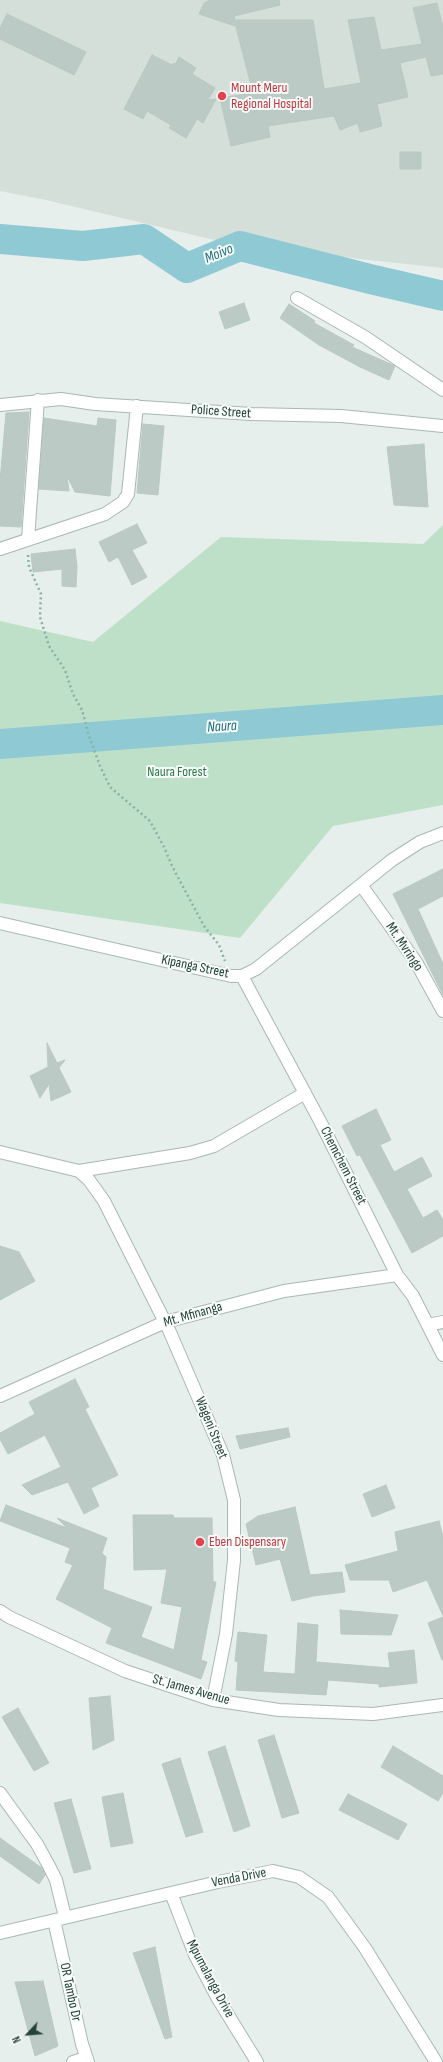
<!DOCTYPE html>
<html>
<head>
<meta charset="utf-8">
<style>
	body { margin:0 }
	#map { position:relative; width:443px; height:2062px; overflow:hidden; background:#e6efeb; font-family:"Sofia Sans Condensed",sans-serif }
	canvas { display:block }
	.north { position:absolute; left:8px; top:2014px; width:40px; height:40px; -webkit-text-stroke:3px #f7fbf9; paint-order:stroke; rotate:244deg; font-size:11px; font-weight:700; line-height:16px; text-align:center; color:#24423a }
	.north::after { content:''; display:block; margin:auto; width:14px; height:18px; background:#24423a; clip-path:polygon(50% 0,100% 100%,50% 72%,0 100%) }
</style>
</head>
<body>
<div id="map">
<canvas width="443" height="2062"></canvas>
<div class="north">N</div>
</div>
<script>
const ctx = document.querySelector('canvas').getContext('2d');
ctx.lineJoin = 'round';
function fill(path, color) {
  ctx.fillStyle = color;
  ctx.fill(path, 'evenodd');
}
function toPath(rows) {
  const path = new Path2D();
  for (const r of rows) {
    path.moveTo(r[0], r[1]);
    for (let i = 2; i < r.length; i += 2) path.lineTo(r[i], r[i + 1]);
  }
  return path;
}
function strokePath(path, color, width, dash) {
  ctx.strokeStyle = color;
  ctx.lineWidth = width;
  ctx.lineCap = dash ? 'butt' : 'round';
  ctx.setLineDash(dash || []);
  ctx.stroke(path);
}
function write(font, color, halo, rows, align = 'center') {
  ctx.font = font + ' "Sofia Sans Condensed",sans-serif';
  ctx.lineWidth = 4;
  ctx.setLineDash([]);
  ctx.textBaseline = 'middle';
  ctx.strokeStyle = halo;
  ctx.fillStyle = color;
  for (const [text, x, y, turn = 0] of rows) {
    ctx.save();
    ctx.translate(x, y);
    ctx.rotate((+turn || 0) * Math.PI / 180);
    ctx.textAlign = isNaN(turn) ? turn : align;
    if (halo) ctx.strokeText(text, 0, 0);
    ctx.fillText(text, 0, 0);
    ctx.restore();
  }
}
const built = toPath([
	[0,0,443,0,443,268,240,246,46,200,0,191]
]);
const green = toPath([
	[443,525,443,805,333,826,240,938,0,903,0,621,93,642,221,537,423,544]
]);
const river = toPath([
	[0,239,83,246,144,239,187,268,240,246,370,279,443,296],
	[0,744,443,710]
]);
const building = toPath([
	[210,0,279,0,280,5,234,16,235,20,313,20,324,89,361,83,348,20,374,17,381,50,422,44,413,8,437,3,443,27,443,74,431,76,426,57,400,63,408,97,377,104,382,126,360,132,358,123,340,130,334,116,268,126,270,137,231,146,220,98,253,93,235,23,235,26,199,14,204,3,210,0],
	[7,14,86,52,74,75,0,39,0,28,7,14],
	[152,55,172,65,174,63,176,64,179,57,196,68,192,74,215,88,208,100,216,99,203,123,197,119,186,138,169,128,171,125,147,111,143,119,124,109,152,55],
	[400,152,421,152,421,169,400,169,400,152],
	[244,303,250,320,225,329,219,312,244,303],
	[289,304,315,321,314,323,354,345,352,347,395,366,389,380,360,367,319,345,280,318,289,304],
	[29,412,21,527,0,526,0,481,6,413,29,412],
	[44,418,97,426,98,418,116,420,110,496,75,492,67,476,69,491,39,489,44,418],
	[143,424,164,426,158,495,137,493,143,424],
	[424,444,428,507,394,505,387,447,424,444],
	[137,524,147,543,132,550,147,577,132,585,118,557,109,562,99,542,137,524],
	[75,549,77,567,76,587,62,586,62,569,33,572,31,554,75,549],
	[443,869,443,896,418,909,443,964,443,995,393,894,443,869],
	[47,1043,57,1063,65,1060,59,1068,71,1092,51,1101,49,1084,40,1098,30,1076,48,1067,47,1043],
	[376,1109,391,1140,380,1145,394,1172,422,1157,432,1176,407,1189,423,1218,437,1210,443,1220,443,1236,412,1253,360,1155,357,1156,342,1126,376,1109],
	[0,1246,19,1252,35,1281,0,1300,0,1246],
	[75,1379,89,1407,85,1409,118,1475,91,1488,99,1506,84,1514,68,1482,32,1495,22,1485,61,1467,45,1435,8,1454,0,1439,0,1433,35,1414,29,1402,75,1379],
	[288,1428,290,1437,240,1449,236,1436,288,1428],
	[386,1485,395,1508,372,1517,363,1494,386,1485],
	[6,1505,67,1528,57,1518,107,1538,102,1553,106,1557,103,1589,152,1607,141,1637,174,1650,182,1607,161,1603,167,1569,134,1570,133,1515,173,1515,174,1518,212,1518,213,1582,216,1582,201,1660,207,1662,201,1679,106,1643,112,1628,56,1599,73,1565,65,1562,70,1548,0,1521,6,1505],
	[295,1507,310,1575,342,1572,345,1592,313,1596,292,1601,280,1559,256,1565,246,1524,258,1516,295,1507],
	[439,1521,443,1537,443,1616,427,1580,393,1592,389,1580,350,1580,345,1565,398,1551,395,1532,439,1521],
	[340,1610,398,1615,391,1635,341,1634,340,1610],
	[443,1617,443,1660,442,1660,428,1623,443,1617],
	[298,1623,318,1625,316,1662,390,1668,388,1653,414,1650,417,1683,379,1687,379,1684,328,1680,326,1695,236,1690,238,1662,235,1661,238,1632,267,1635,263,1672,295,1674,298,1623],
	[110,1696,114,1740,93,1750,89,1698,110,1696],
	[18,1708,49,1763,34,1771,2,1717,18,1708],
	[274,1735,299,1813,282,1818,258,1740,274,1735],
	[225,1746,250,1826,234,1832,208,1752,225,1746],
	[393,1746,443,1776,443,1793,438,1801,381,1767,393,1746],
	[180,1758,203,1832,186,1837,162,1764,180,1758],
	[123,1793,133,1843,111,1847,102,1797,123,1793],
	[348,1794,407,1824,398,1840,339,1810,348,1794],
	[71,1799,91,1869,74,1873,54,1803,71,1799],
	[0,1838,42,1868,45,1875,39,1884,0,1856,0,1838],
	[155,1947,172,2037,165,2039,133,1953,155,1947],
	[43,1981,58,2046,35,2056,15,1982,43,1981]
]);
const path = toPath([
	[28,555,29,567,41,594,40,617,49,646,65,670,73,694,82,710,89,736,100,766,110,787,150,821,164,847,173,868,204,926,219,945,225,961]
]);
const minor = toPath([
	[297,298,365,337,443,390],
	[0,405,61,399,95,404,251,414,341,416,443,426],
	[28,539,38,400],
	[0,549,105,514,123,502,128,494,137,406],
	[361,885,416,962,443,1011],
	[0,923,231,976,242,976,256,969,392,860,420,842,443,833],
	[242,976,321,1123,397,1275,413,1296,443,1355],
	[0,1152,79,1171,89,1180,104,1201,169,1330,223,1455,234,1500,234,1560,226,1634,213,1700],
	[79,1171,190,1153,214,1146,305,1093],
	[428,1325,443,1322],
	[0,1396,165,1322,284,1291,397,1275],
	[0,1611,9,1617,125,1671,213,1700,279,1710,373,1714,443,1705],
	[0,1793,37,1844,49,1866,56,1880,65,1917],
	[171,1893,195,1955,217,1997,257,2062],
	[54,1920,82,2044,88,2062],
	[0,1933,218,1882,273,1871,299,1877,328,1897,365,1948,436,2062],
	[73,2062,86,2058]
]);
const markers = [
	[222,96,5,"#e0444e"],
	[200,1542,5,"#e0444e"]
];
const healthNames = [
	["Mount Meru",231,88],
	["Regional Hospital",231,104],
	["Eben Dispensary",209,1542]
];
const streetNames = [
	["Police Street",221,412,4],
	["Mt. Mvringo",404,947,56],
	["Kipanga Street",195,967,12],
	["Chemchem Street",343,1166,63],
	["Mt. Mfinanga",193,1315,-16],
	["Wageni Street",211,1428,68],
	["St. James Avenue",191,1690,16],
	["Venda Drive",239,1878,-11],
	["Mpumalanga Drive",210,1979,62],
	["OR Tambo Dr",70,1992,78]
];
const parkNames = [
	["Naura Forest",177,772]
];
const waterNames = [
	["Moivo",219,254,-22],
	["Naura",222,727,-4]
];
fill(built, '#d4dfda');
fill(green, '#bfe0c8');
strokePath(river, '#8ec9d4', 30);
fill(building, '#bbcac4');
strokePath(building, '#b8c9c2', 1);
strokePath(minor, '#a8b8b2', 14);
strokePath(path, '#86b3a5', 2.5, [2, 3]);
strokePath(minor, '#fff', 12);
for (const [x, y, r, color] of markers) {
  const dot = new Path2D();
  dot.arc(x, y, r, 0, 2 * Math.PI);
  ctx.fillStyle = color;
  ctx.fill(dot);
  strokePath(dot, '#f7fbf9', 1.5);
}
write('14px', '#be3a42', '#f7fbf9', healthNames, 'left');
write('14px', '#24423a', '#f7fbf9', streetNames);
write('14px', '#2d7a4b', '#f7fbf9', parkNames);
write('italic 15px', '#1c6f80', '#f7fbf9', waterNames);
</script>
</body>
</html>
